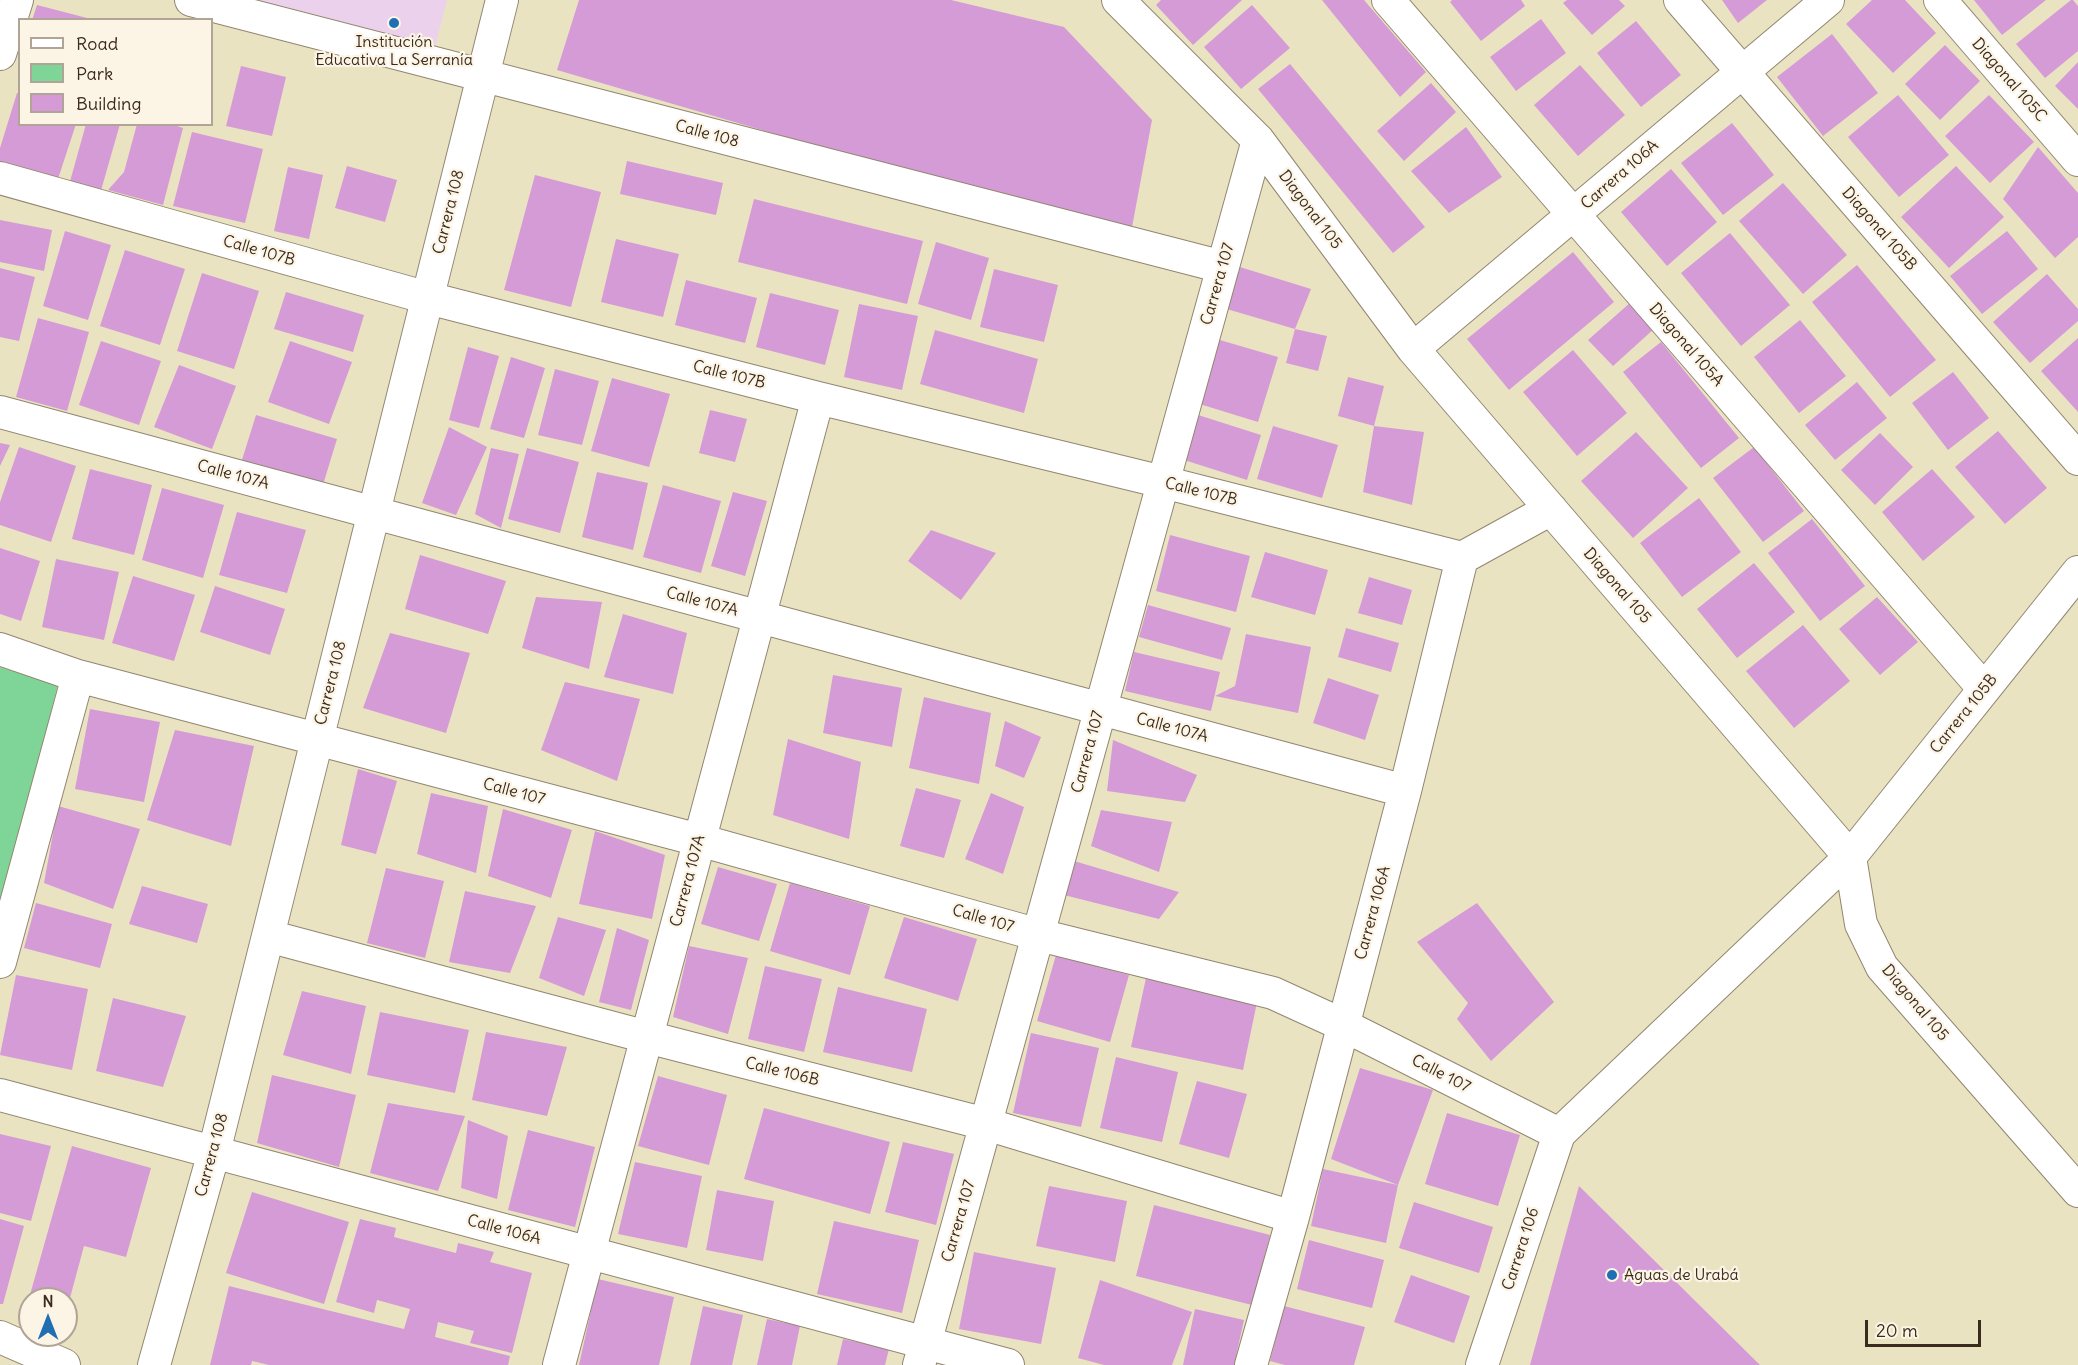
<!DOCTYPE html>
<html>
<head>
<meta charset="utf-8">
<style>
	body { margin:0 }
	#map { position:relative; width:2078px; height:1365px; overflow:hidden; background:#eae3c2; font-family:Delius,sans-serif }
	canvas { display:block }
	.legend { position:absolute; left:18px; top:18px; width:195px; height:108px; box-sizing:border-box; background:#fcf5e5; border:2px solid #afa495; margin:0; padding:8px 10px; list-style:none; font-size:18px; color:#3b2a1e }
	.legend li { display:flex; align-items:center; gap:12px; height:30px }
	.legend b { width:30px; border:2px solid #afa495 }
	.north { position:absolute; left:18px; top:1287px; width:60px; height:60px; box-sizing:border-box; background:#fcf5e5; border:2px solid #afa495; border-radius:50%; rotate:0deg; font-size:16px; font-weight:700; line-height:24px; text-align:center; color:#3b2a1e }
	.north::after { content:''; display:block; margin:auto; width:21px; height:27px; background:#1f6fb2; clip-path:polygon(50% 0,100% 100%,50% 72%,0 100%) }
	.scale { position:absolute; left:1865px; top:1320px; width:116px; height:27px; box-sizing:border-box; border:3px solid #3b2a1e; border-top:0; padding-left:8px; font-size:18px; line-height:21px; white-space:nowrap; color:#3b2a1e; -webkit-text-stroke:4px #fcf5e5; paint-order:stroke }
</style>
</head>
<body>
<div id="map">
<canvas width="2078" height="1365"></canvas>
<ul class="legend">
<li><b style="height:8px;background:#fff"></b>Road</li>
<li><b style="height:16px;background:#7fd598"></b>Park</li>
<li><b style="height:16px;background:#d59bd6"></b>Building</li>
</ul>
<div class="north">N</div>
<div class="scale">20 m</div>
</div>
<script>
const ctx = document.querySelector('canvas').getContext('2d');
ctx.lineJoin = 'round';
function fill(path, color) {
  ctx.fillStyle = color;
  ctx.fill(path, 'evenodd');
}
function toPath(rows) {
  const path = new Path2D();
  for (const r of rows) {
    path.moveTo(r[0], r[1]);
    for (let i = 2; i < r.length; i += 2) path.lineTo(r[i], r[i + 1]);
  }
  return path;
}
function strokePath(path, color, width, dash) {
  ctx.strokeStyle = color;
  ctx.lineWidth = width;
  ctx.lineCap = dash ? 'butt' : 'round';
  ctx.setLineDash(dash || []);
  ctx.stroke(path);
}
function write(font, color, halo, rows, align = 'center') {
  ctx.font = font + ' Delius,sans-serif';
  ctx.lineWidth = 4.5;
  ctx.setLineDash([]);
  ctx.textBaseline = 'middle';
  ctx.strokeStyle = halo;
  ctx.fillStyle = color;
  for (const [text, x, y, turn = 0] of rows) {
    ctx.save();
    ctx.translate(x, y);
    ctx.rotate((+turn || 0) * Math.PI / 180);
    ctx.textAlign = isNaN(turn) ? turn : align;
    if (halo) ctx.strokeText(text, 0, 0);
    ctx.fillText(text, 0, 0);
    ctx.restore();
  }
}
const built = toPath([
	[258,0,447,0,435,47]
]);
const green = toPath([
	[0,667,58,684,0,916]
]);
const building = toPath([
	[579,0,951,0,1064,27,1152,120,1130,238,557,70],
	[1161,0,1242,0,1193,45,1156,5],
	[1322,0,1364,0,1426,72,1400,97],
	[1452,0,1521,0,1525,6,1481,41,1450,2],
	[1567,0,1619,0,1625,6,1592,35,1563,3],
	[1722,0,1767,0,1738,23],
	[1872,0,1905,0,1936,33,1893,73,1846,24],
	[1974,0,2046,0,2002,35],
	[2071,0,2073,0,2078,6,2078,51,2045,78,2016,44],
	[37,5,91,19,91,20,32,20],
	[1252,5,1290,48,1241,89,1204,47],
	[1541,19,1566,53,1516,91,1490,57],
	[1636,21,1681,75,1641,107,1597,53],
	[1832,34,1878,93,1823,136,1777,77],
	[1945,45,1980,81,1940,120,1905,84],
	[2078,62,2078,109,2055,86],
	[1290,64,1425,227,1393,253,1258,89],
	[1580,65,1625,115,1578,156,1534,105],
	[241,66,286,77,272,136,226,126],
	[1431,83,1456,112,1404,161,1377,131],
	[17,93,20,93,20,124,76,124,56,185,0,168,0,148],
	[1898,95,1949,155,1899,197,1848,137],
	[1989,95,2034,142,1990,183,1945,136],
	[1732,123,1774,175,1723,215,1681,163],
	[86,124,120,124,100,194,69,185],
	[137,124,171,124,183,128,163,205,108,190,124,172],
	[1466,127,1502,177,1449,213,1411,171],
	[192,132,263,149,245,223,173,206],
	[2038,147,2078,193,2078,237,2055,258,2003,199],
	[627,161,723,183,716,215,620,194],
	[347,166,397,180,385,222,335,208],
	[1956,166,2004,217,1949,268,1901,217],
	[288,167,323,175,309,239,274,231],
	[1671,169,1717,222,1667,266,1621,212],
	[535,175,601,192,571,307,504,290],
	[1783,183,1847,255,1803,294,1739,221],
	[754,199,923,241,907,304,738,262],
	[0,220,52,230,44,271,0,262],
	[65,231,111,245,88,320,43,306],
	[2007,231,2038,269,1982,314,1950,276],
	[1730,233,1790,305,1741,346,1681,273],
	[616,239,679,254,663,317,601,302],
	[936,242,989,258,971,320,918,304],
	[125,250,185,269,160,345,100,326],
	[1573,252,1614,302,1509,390,1467,339],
	[1227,263,1311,289,1295,329,1327,336,1318,371,1286,363,1295,329,1213,305],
	[1857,265,1936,360,1890,397,1812,302],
	[0,268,35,277,19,341,0,337],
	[994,269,1058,285,1044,342,980,327],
	[202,273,259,291,234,369,177,351],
	[2047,274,2078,309,2078,321,2030,363,1993,322],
	[686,280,757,298,745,343,675,325],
	[286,292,364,315,353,352,274,329],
	[770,293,839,310,825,365,756,347],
	[1631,302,1655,328,1613,366,1588,340],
	[859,304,918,316,902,390,844,377],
	[38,318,89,332,67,411,16,397],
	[1800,320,1846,376,1799,413,1754,357],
	[935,330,1038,359,1024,413,920,384],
	[1213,338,1278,357,1258,422,1193,402],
	[2078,338,2078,412,2041,371],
	[101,341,161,361,139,425,79,405],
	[290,341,352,362,329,424,268,402],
	[1661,342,1739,438,1701,468,1623,372],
	[468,347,499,356,479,428,449,420],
	[1573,350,1627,413,1577,456,1523,392],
	[511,357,545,368,524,438,490,429],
	[179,365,236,386,212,449,154,427],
	[555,369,599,381,582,445,538,435],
	[1953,372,1989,418,1948,450,1912,403],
	[1348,377,1384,386,1374,426,1338,416],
	[612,378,670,394,649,467,591,451],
	[1857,382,1887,418,1835,460,1805,425],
	[710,410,747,419,735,462,699,453],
	[1195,414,1261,435,1247,480,1181,459],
	[256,415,337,439,322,488,241,463],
	[1273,426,1338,445,1322,498,1257,479],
	[1374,426,1424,432,1412,505,1363,492],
	[449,427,487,447,456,515,422,503],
	[1998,431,2047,488,2005,524,1955,467],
	[1636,432,1688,488,1633,538,1581,481],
	[1880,433,1913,467,1875,505,1841,470],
	[0,443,10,445,0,466],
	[19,447,76,466,51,542,0,525,0,502],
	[1754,447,1804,511,1763,542,1713,478],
	[491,448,519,454,501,528,475,514],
	[527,448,579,462,560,533,508,519],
	[90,469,152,485,134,555,72,539],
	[1932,469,1975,517,1923,561,1882,512],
	[597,472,648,483,633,550,582,537],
	[663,485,721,501,701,573,643,557],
	[162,488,224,505,203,578,142,560],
	[733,492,767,501,745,576,711,566],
	[1699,498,1741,552,1682,597,1640,543],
	[237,512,306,530,287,593,219,575],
	[1812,519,1865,586,1820,621,1768,553],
	[931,530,996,553,961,600,908,561],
	[1170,535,1250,556,1236,612,1156,591],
	[0,548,40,561,21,621,0,614],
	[1265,552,1328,570,1315,615,1251,597],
	[420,555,506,581,488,634,405,609],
	[56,559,119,572,104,640,42,627],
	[1754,563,1795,612,1737,658,1697,609],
	[133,576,195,595,174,661,112,643],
	[1369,577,1412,590,1402,625,1358,613],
	[215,586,285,609,270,655,200,632],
	[536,597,602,602,589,669,522,648],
	[1877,597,1918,642,1880,675,1839,629],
	[1148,605,1231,628,1222,660,1139,637],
	[623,614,687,633,673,694,604,677],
	[1803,625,1850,681,1794,728,1746,671],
	[1346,628,1399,643,1391,672,1338,657],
	[390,633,470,653,446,733,363,708],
	[1246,634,1311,647,1298,713,1215,696,1235,686],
	[1134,652,1220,672,1211,711,1125,691],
	[833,675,902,688,892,747,823,733],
	[1328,678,1379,695,1365,740,1313,723],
	[565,682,640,699,617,781,541,750],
	[924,697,991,713,979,784,909,768],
	[90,709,160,722,144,802,75,789],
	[1005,721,1041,737,1024,778,995,766],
	[175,730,254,746,231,846,147,820],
	[788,739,861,762,849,839,773,815],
	[1113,740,1197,775,1185,802,1107,791],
	[358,769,397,781,376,854,341,845],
	[916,788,961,800,944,858,900,846],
	[431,793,488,806,476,873,417,854],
	[991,793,1024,807,1003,874,965,859],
	[58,806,140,829,113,909,44,883],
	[503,809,572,830,551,898,488,876],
	[1101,810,1172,822,1159,872,1091,846],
	[595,831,665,855,652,919,579,904],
	[1074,861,1179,892,1159,919,1060,894],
	[718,867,777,884,759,941,701,924],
	[386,868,444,881,425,958,367,943],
	[790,883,870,906,850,975,770,951],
	[142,886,208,904,197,943,129,924],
	[465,891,536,906,510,973,449,962],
	[36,903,112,924,100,968,24,948],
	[1477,903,1554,1002,1491,1061,1457,1019,1468,1003,1417,942],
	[558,917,606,930,584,996,539,978],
	[904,917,977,939,958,1001,884,978],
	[617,928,649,940,631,1010,599,1002],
	[689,946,748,958,728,1034,673,1017],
	[1056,955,1129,975,1110,1042,1037,1021],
	[765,966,822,979,804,1052,748,1039],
	[16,975,88,989,72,1070,0,1055],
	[1146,978,1257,1002,1243,1070,1131,1047],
	[838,987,927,1009,912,1072,823,1052],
	[302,991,366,1006,351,1074,283,1055],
	[113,998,186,1016,163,1087,96,1071],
	[380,1012,469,1030,455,1093,367,1075],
	[486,1032,567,1047,547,1116,472,1100],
	[1031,1033,1099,1048,1081,1127,1013,1113],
	[1116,1057,1178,1072,1162,1142,1100,1128],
	[1360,1068,1433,1090,1398,1185,1386,1243,1311,1226,1323,1169,1398,1185,1331,1159],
	[272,1075,356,1095,339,1167,257,1143],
	[658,1076,727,1095,709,1165,638,1146],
	[1197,1081,1247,1094,1229,1158,1179,1144],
	[388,1103,465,1116,438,1191,370,1173],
	[764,1108,890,1142,870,1214,744,1179],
	[1447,1113,1520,1135,1498,1206,1425,1184],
	[468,1120,508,1136,497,1199,461,1188],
	[528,1130,595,1147,575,1227,508,1210],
	[0,1134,51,1146,31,1221,0,1213],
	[903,1142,954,1154,936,1225,885,1212],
	[72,1146,151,1168,126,1257,84,1246,67,1309,66,1299,30,1299,30,1317,24,1316],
	[635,1162,702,1176,687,1248,618,1234],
	[1049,1186,1127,1201,1115,1262,1036,1246],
	[1579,1186,1760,1365,1530,1365],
	[717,1190,774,1201,763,1261,706,1250],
	[252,1192,349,1222,324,1304,226,1273],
	[1414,1202,1493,1227,1479,1273,1399,1248],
	[1154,1205,1270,1235,1252,1305,1136,1276],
	[0,1219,24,1226,3,1304,0,1304],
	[360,1219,396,1228,394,1237,456,1253,458,1243,494,1252,490,1262,532,1273,512,1353,470,1343,474,1331,438,1322,435,1337,510,1356,508,1365,269,1365,252,1361,251,1365,210,1365,229,1286,404,1329,410,1309,377,1300,374,1313,336,1302],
	[834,1221,919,1240,902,1313,817,1294],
	[1309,1240,1384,1260,1372,1308,1297,1289],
	[974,1252,1056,1268,1041,1344,959,1329],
	[1411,1275,1470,1296,1454,1343,1394,1322],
	[598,1279,674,1297,659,1365,579,1365],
	[1100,1280,1192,1312,1172,1365,1104,1365,1078,1358],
	[703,1306,743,1315,732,1365,690,1365],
	[1284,1306,1365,1327,1354,1365,1285,1365,1270,1361],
	[1195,1309,1244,1320,1234,1365,1183,1365],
	[767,1319,800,1326,792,1365,757,1365],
	[843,1339,889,1349,885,1365,837,1365]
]);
const street = toPath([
	[191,0,1223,267],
	[1118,0,1258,140,1413,349,1850,857,1861,924,1882,967,2078,1191],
	[1388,0,1984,689],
	[1680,0,2078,459],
	[1940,0,2078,160],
	[0,54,17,0],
	[0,178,428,298,818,398,1163,482,1462,558],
	[1413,349,1828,0],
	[0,412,1405,791],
	[0,649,78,676,699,840,1039,935,1273,993,1343,1025,1559,1134],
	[268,936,647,1037,986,1124,1293,1217],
	[0,962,78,676],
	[0,1095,1008,1365],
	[0,1337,64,1365],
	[154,1365,214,1152,502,0],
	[559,1365,818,398],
	[919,1365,1258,140],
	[1251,1365,1293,1217,1405,791,1462,558,1551,509],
	[1482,1365,1559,1134,1850,857,2078,572]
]);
const markers = [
	[394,23,6,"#1f6fb2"],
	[1612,1275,6,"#1f6fb2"]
];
const poiNames = [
	["Institución",394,42],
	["Educativa La Serranía",394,60],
	["Aguas de Urabá",1624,1275,"left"]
];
const streetNames = [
	["Diagonal 105C",2009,80,49],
	["Calle 108",707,134,15],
	["Carrera 106A",1620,175,-41],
	["Diagonal 105",1310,210,53],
	["Carrera 108",449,212,-76],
	["Diagonal 105B",1879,229,49],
	["Calle 107B",259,251,16],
	["Carrera 107",1218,284,-74],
	["Diagonal 105A",1686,345,49],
	["Calle 107B",729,375,14],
	["Calle 107A",233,475,15],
	["Calle 107B",1201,492,14],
	["Diagonal 105",1617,586,49],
	["Calle 107A",702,602,15],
	["Carrera 108",331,683,-76],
	["Carrera 105B",1964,714,-51],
	["Calle 107A",1172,728,15],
	["Carrera 107",1088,752,-75],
	["Calle 107",514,792,15],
	["Carrera 107A",688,881,-75],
	["Carrera 106A",1373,913,-75],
	["Calle 107",983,919,16],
	["Diagonal 105",1915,1003,50],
	["Calle 106B",782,1072,14],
	["Calle 107",1441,1074,27],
	["Carrera 108",212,1155,-75],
	["Carrera 107",959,1221,-74],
	["Calle 106A",504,1230,15],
	["Carrera 106",1521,1249,-72]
];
fill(built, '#ebd1eb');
fill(green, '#7fd598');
fill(building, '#d59bd6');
strokePath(street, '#928670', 34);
strokePath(street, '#fff', 32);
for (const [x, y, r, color] of markers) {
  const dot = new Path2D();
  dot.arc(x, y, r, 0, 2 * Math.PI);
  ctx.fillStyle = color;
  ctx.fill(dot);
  strokePath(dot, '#fcf5e5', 2);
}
write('16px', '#3b2a1e', '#fcf5e5', poiNames);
write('16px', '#3b2a1e', '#fcf5e5', streetNames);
</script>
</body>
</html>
